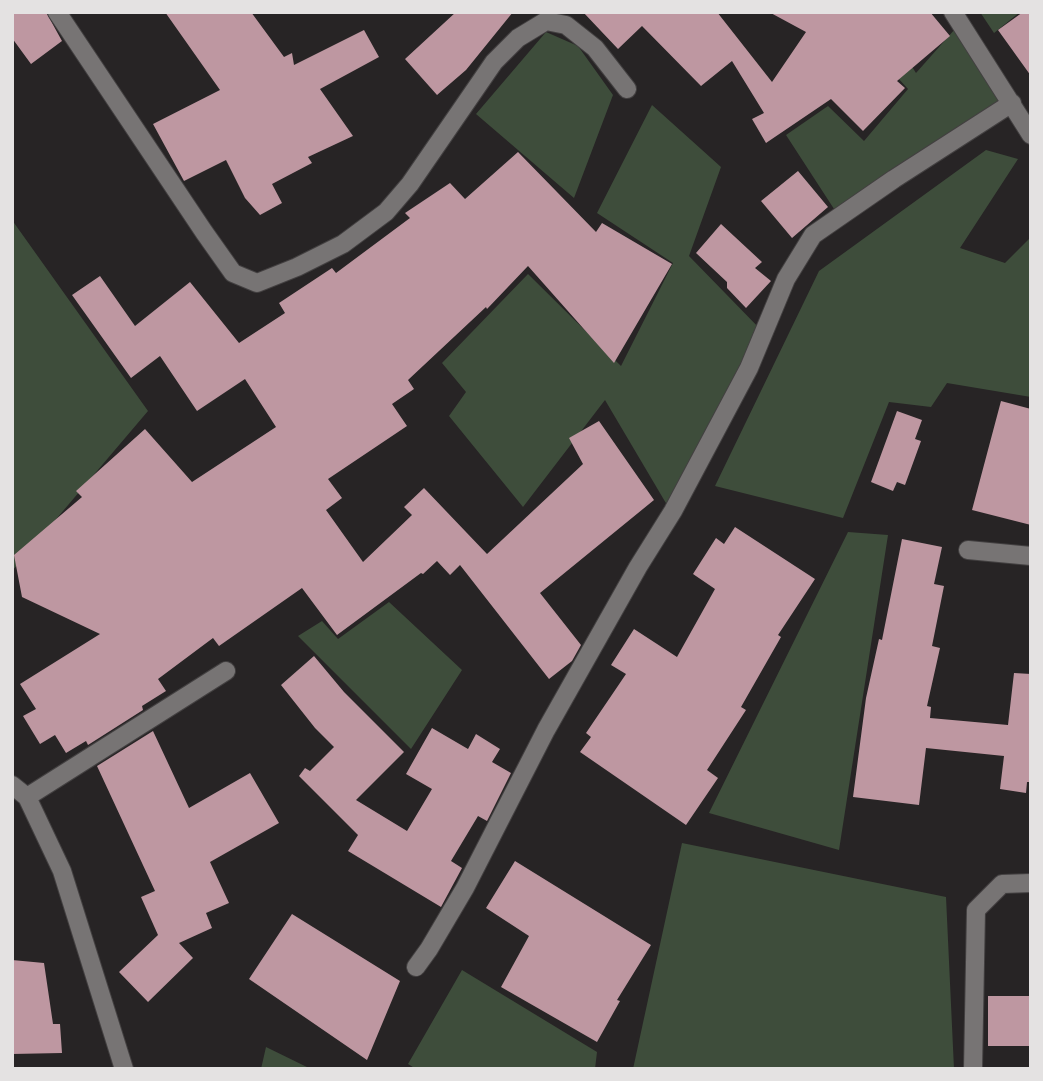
<!DOCTYPE html>
<html>
<head>
<meta charset="utf-8">
<style>
	body { margin:0 }
	#map { position:relative; width:1043px; height:1081px; overflow:hidden; background:#272425; font-family:Ubuntu,sans-serif }
	canvas { display:block }
	.frame { position:absolute; inset:0; border:14px solid #e4e2e2; pointer-events:none }
</style>
</head>
<body>
<div id="map">
<canvas width="1043" height="1081"></canvas>
<div class="frame"></div>
</div>
<script>
const ctx = document.querySelector('canvas').getContext('2d');
ctx.lineJoin = 'round';
function fill(path, color) {
  ctx.fillStyle = color;
  ctx.fill(path, 'evenodd');
}
function toPath(rows) {
  const path = new Path2D();
  for (const r of rows) {
    path.moveTo(r[0], r[1]);
    for (let i = 2; i < r.length; i += 2) path.lineTo(r[i], r[i + 1]);
  }
  return path;
}
function strokePath(path, color, width, dash) {
  ctx.strokeStyle = color;
  ctx.lineWidth = width;
  ctx.lineCap = dash ? 'butt' : 'round';
  ctx.setLineDash(dash || []);
  ctx.stroke(path);
}
const green = toPath([
	[980,12,1020,12,994,33],
	[887,27,916,73,955,29,1001,100,836,212,786,135,828,106,864,141,908,89,868,45],
	[546,32,578,46,613,95,574,198,476,114],
	[652,105,721,167,689,256,763,332,670,510,605,400,523,507,449,416,466,392,442,363,528,274,621,366,673,263,597,213],
	[986,150,1018,159,960,248,1005,263,1031,237,1031,397,947,383,931,407,889,402,843,518,715,486,819,271],
	[12,220,148,411,12,571],
	[848,532,888,535,839,850,709,813],
	[389,602,462,670,411,749,298,636,322,621,338,639],
	[682,843,946,897,954,1069,633,1069],
	[462,970,597,1052,595,1069,416,1069,408,1064],
	[266,1047,311,1069,261,1069]
]);
const building = toPath([
	[12,12,46,12,62,41,31,64,12,38],
	[165,12,251,12,284,57,292,53,294,65,364,30,379,57,320,89,353,136,308,157,312,163,272,184,282,203,260,215,245,198,226,160,184,181,153,124,220,90],
	[456,12,513,12,466,70,437,95,405,59],
	[583,12,717,12,772,82,806,32,769,12,930,12,950,36,897,81,905,88,863,131,831,99,766,143,752,119,764,113,732,61,701,86,642,26,618,49],
	[1023,12,1031,12,1031,76,998,30],
	[518,152,596,232,602,223,672,264,614,363,528,266,487,309,486,307,408,380,414,389,392,404,407,426,328,479,342,498,326,510,363,562,412,515,404,507,424,488,487,554,583,464,569,438,599,421,654,500,540,593,581,645,572,661,549,679,460,565,450,575,437,561,423,574,421,573,337,635,302,588,219,646,213,638,158,679,166,691,142,706,143,710,88,745,86,741,66,753,55,735,40,744,23,716,36,709,20,684,100,634,22,597,14,555,82,497,76,491,145,429,192,482,276,427,245,379,197,411,160,356,131,378,72,295,100,276,135,326,190,282,239,343,285,313,279,303,332,268,336,273,410,218,405,213,450,183,465,199],
	[798,171,828,207,792,238,761,201],
	[721,224,762,262,755,268,771,281,746,308,727,288,727,282,696,253],
	[1001,401,1031,409,1031,525,972,510],
	[897,411,922,420,915,439,921,441,905,485,897,482,893,491,871,482],
	[735,527,815,579,778,635,781,637,741,707,746,710,707,770,718,778,686,825,580,752,591,737,586,733,626,674,611,665,634,629,677,657,715,589,693,574,716,538,724,544],
	[902,539,942,547,934,584,944,586,932,646,940,648,927,706,931,707,930,718,1008,725,1014,673,1031,674,1031,782,1027,782,1026,793,1000,789,1004,756,926,748,919,805,853,797,866,698,879,639,882,640],
	[314,656,344,692,404,752,356,800,407,831,432,789,406,774,432,728,468,749,476,734,500,749,492,762,511,773,487,821,478,816,451,861,462,868,441,907,348,851,358,835,299,776,305,768,310,771,334,747,315,728,281,685],
	[153,731,189,808,250,773,279,823,210,862,229,903,206,913,212,928,179,943,193,958,148,1002,119,972,158,935,141,897,155,891,97,766],
	[515,861,651,945,617,1000,620,1001,597,1042,501,987,529,936,486,908],
	[292,914,400,981,367,1060,249,979],
	[12,960,44,963,53,1024,60,1024,62,1053,12,1054],
	[988,996,1031,996,1031,1046,988,1046]
]);
const minor = toPath([
	[57,12,204,232,233,273,257,283,297,267,343,244,386,212,410,184,494,62,518,38,546,21,566,25,595,48,627,89],
	[953,12,1031,135],
	[968,550,1031,556],
	[12,785,27,797,62,871,124,1069],
	[27,797,226,671],
	[416,967,429,949,465,888,546,730,638,567,673,511,749,368,786,279,813,235,894,179,1012,103],
	[973,1069,976,910,1002,884,1031,883]
]);
fill(green, '#3e4d3b');
fill(building, '#be97a1');
strokePath(minor, '#434041', 20);
strokePath(minor, '#777474', 18);
</script>
</body>
</html>
